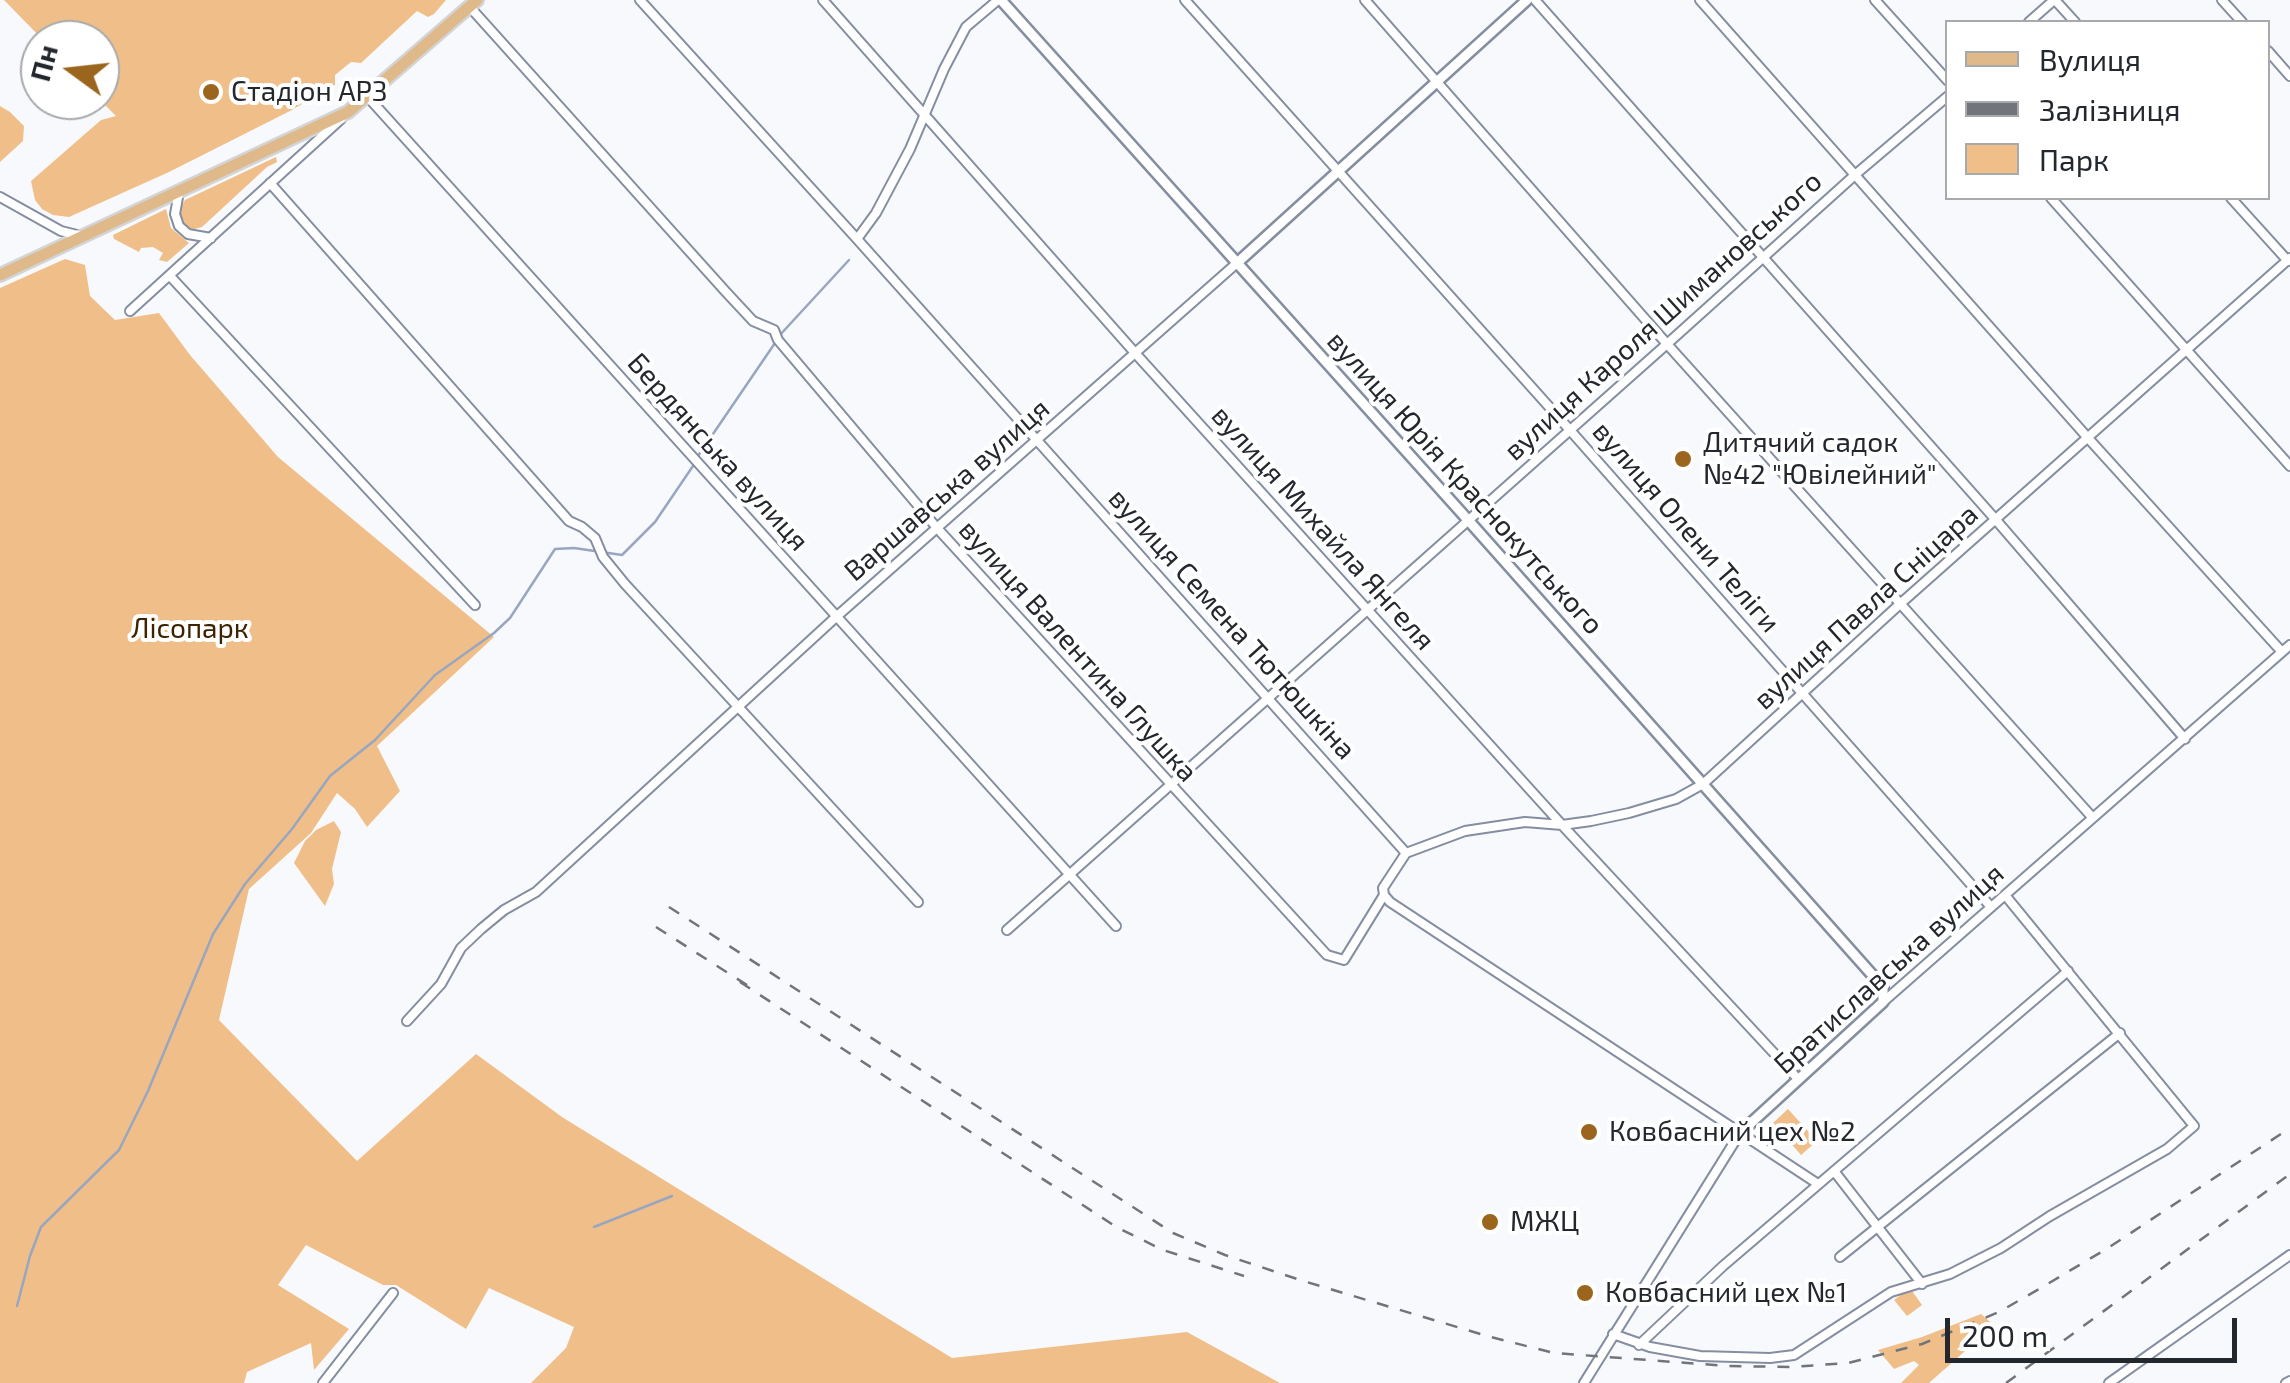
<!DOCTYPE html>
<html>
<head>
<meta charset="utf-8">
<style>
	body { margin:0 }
	#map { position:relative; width:2290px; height:1383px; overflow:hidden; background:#f7f9fd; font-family:"Exo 2",sans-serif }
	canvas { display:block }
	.legend { position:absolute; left:1945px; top:20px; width:325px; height:180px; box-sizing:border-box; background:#fff; border:2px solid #a7a9ab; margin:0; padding:12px 18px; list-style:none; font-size:30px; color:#23272e }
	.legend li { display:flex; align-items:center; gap:20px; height:50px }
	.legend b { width:50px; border:2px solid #a7a9ab }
	.north { position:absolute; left:20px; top:20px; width:100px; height:100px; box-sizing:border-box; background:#fff; border:2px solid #a7a9ab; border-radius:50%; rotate:285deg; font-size:28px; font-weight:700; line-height:40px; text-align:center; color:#23272e }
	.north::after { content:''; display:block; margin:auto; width:35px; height:45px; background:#9b651e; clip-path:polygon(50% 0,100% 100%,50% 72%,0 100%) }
	.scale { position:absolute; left:1945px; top:1318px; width:292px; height:45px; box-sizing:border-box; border:5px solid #23272e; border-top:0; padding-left:12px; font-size:30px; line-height:35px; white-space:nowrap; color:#23272e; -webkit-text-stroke:8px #fff; paint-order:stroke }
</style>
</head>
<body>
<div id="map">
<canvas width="2290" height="1383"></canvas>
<ul class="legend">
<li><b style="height:12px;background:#dfb98a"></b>Вулиця</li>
<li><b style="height:12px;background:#71747a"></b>Залізниця</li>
<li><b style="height:28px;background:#f0bf89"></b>Парк</li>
</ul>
<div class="north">Пн</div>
<div class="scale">200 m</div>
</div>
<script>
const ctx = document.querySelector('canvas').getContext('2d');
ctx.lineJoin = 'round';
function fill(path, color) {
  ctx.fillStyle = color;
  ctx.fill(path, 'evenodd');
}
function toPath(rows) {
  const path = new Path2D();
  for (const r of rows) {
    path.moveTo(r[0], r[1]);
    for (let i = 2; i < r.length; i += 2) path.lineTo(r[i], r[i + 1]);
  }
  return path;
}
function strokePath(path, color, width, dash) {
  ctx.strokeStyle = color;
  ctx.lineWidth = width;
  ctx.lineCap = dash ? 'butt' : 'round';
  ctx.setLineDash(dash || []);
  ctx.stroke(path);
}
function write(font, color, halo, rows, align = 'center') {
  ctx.font = font + ' "Exo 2",sans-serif';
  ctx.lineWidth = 8;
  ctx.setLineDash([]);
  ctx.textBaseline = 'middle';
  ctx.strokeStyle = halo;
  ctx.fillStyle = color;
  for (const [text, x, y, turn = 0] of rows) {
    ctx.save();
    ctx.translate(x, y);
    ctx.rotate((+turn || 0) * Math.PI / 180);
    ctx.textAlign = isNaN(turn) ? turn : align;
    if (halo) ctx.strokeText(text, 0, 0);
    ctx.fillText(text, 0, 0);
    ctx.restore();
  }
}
const green = toPath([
	[4,0,446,0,434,14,428,17,417,11,361,63,351,62,335,75,335,85,290,111,169,172,69,217,53,215,42,209,35,200,31,181,101,120,116,116,100,100,100,40,43,40],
	[0,106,10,112,24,126,23,141,0,162],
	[276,157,277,162,267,167,202,227,191,230,182,222,180,209,185,200],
	[166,209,171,228,189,243,167,262,159,260,163,253,153,247,141,248,139,252,114,239,113,235],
	[65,259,85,265,90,296,115,320,159,313,190,355,278,457,494,637,377,746,400,791,367,827,355,809,337,793,311,833,249,889,219,1020,357,1161,476,1054,562,1117,952,1358,1187,1332,1280,1383,531,1383,566,1348,574,1327,489,1288,466,1329,396,1285,383,1285,306,1245,278,1285,349,1329,314,1370,311,1343,247,1372,244,1383,0,1383,0,288],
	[334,821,341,832,332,869,334,884,325,906,294,863,305,841,316,830],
	[1788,1109,1817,1141,1801,1155,1773,1123],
	[1910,1288,1922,1305,1907,1316,1894,1300],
	[1981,1314,1996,1327,1982,1336,1929,1383,1901,1383,1919,1365,1914,1361,1894,1369,1878,1350,1922,1337]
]);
const stream = toPath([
	[779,336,849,260],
	[698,456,775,343],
	[594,1227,672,1196],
	[17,1306,30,1256,41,1227,119,1150,148,1091,213,934,245,884,292,829,330,776,375,740,435,675,494,633,510,618,555,549,574,548,622,555,655,522,695,463]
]);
const minor = toPath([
	[640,0,857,239,1406,853],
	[823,0,1136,354,1562,825,1798,1079],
	[1185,0,1569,429,1991,907],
	[1365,0,1667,344,2092,817],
	[1535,0,1996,520,2185,739],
	[1700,0,2088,438,2282,652],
	[1875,0,1948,81],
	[2055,0,2075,22],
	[2222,0,2242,22],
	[469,6,726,292,753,321,774,330,778,340,937,528,1327,955,1344,960,1384,895],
	[2029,22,2054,0],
	[2268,51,2290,76],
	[367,96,1116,926],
	[270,183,569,521,582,527,595,538,603,557,625,584,918,902],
	[179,192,175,214,179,226,188,234,211,238],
	[0,197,61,231,81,236],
	[2051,198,2290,466],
	[2231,198,2288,261],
	[857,239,876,213,910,149,944,69,966,27,998,0],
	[170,276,475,605],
	[130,311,341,119],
	[1406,853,1465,831,1525,822,1562,825,1591,821,1629,813,1676,799,1703,784,1900,604,2290,258],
	[1406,853,1383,888,1384,895,1390,902,1818,1184],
	[1007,930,1667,344,1856,174,1948,96],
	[1883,1002,2290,645],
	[407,1021,441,984,461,948,481,929,504,910,536,892,836,617,1237,263],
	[1834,1171,1922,1284],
	[1840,1257,2120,1033],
	[1613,1334,1650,1347,1700,1356,1770,1358,1794,1355,1891,1292,1950,1274,2001,1248,2050,1216,2167,1149,2194,1126,2005,895],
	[1639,1345,1723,1266,2068,971],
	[323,1383,393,1293],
	[1584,1383,1740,1133],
	[2109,1383,2290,1255],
	[2286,1383,2290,1381]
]);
const tertiary = toPath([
	[1001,0,1468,520,1883,987,1883,1002,1740,1133],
	[1237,263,1527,0]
]);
const primary = toPath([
	[0,275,348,112,477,0]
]);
const rail = toPath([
	[669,907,1173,1233,1225,1255,1300,1280,1487,1336,1554,1353,1728,1366,1790,1367,1848,1363,1922,1344,1999,1312,2039,1289,2108,1248,2290,1128],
	[656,927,750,987],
	[740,982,1118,1228,1163,1250,1244,1276],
	[2006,1383,2290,1174]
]);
const markers = [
	[211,92,10,"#9b651e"],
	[1683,459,10,"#9b651e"],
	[1589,1132,10,"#9b651e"],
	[1490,1222,10,"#9b651e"],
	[1585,1293,10,"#9b651e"]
];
const poiNames = [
	["Стадіон АРЗ",231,92],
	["Дитячий садок",1703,443],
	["№42 \"Ювілейний\"",1703,475],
	["Ковбасний цех №2",1609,1132],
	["МЖЦ",1510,1222],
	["Ковбасний цех №1",1605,1293]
];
const streetNames = [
	["вулиця Кароля Шимановського",1663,316,-42],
	["Бердянська вулиця",718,452,48],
	["вулиця Юрія Краснокутського",1465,483,48],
	["Варшавська вулиця",947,490,-41],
	["вулиця Олени Теліги",1686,527,49],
	["вулиця Михайла Янгеля",1323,528,48],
	["вулиця Павла Сніцара",1866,607,-42],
	["вулиця Семена Тютюшкіна",1232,624,48],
	["вулиця Валентина Глушка",1078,651,48],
	["Братиславська вулиця",1889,969,-42]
];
const parkNames = [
	["Лісопарк",190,629]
];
fill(green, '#f0bf89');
strokePath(stream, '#98a6bf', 2.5);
strokePath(minor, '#858ea0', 12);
strokePath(tertiary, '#858ea0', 14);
strokePath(primary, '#d3d4d5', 16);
strokePath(minor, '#fff', 8);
strokePath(tertiary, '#fff', 9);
strokePath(primary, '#dfb98a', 11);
strokePath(rail, '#71747a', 2.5, [12, 12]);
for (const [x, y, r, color] of markers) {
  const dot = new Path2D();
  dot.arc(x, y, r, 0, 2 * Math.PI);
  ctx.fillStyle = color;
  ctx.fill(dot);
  strokePath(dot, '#fff', 4);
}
write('28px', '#23272e', '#fff', poiNames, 'left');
write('28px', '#23272e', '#fff', streetNames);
write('28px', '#3d2301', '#fff', parkNames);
</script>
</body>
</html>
